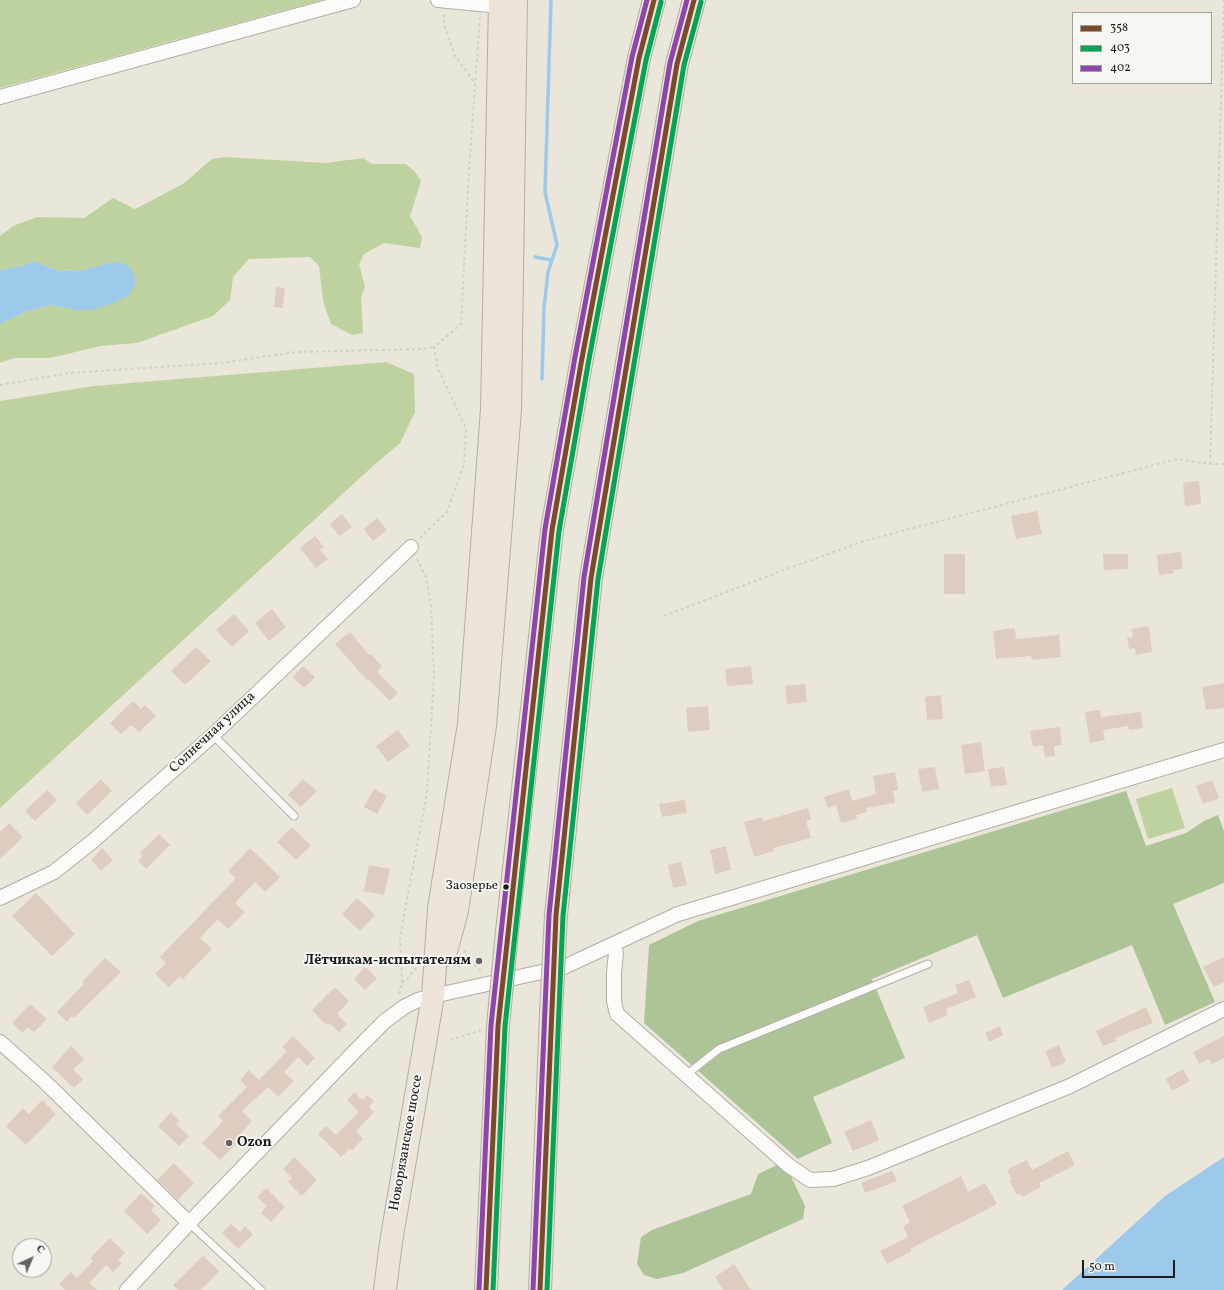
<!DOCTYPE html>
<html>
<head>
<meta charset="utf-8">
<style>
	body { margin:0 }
	#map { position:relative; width:1224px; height:1290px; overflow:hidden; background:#ebe6da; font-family:Vollkorn,serif }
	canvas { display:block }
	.legend { position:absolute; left:1072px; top:12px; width:140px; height:72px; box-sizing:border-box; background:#f6f6f2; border:1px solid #9f9f9c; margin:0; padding:5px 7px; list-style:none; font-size:12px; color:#1c1c1c }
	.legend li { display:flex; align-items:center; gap:8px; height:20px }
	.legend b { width:20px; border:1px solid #9f9f9c }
	.north { position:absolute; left:12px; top:1238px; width:40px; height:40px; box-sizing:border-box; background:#f6f6f2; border:1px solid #9f9f9c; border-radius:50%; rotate:44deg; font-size:11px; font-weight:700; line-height:16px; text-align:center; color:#1c1c1c }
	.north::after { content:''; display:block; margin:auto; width:14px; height:18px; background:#64635e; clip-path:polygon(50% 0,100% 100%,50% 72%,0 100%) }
	.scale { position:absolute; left:1082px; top:1260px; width:93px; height:18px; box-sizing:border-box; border:2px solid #1c1c1c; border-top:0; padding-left:5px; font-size:12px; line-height:14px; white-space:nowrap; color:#1c1c1c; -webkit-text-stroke:3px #f6f6f2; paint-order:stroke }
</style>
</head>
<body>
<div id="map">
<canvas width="1224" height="1290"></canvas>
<ul class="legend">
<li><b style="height:5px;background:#7a4b2a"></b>358</li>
<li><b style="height:5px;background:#00a651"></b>403</li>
<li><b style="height:5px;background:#8e44ad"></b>402</li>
</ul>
<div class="north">С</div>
<div class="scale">50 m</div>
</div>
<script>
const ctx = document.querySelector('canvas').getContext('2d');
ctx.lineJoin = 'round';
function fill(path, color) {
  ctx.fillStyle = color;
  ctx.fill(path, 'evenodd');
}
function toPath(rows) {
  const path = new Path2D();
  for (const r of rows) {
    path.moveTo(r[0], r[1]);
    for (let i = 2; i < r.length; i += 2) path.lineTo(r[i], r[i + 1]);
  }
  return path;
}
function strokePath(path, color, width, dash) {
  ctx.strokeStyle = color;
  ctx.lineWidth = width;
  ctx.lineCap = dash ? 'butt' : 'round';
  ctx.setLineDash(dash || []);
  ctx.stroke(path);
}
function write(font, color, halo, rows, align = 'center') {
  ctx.font = font + ' Vollkorn,serif';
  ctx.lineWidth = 4;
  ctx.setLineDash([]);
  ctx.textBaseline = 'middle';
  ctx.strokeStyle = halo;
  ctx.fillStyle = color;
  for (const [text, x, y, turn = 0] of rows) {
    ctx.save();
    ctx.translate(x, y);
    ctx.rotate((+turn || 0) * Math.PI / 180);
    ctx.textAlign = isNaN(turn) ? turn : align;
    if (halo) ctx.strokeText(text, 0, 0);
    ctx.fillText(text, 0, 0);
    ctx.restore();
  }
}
const green = toPath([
	[0,0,322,0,0,88],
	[225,157,326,163,363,158,372,164,406,164,415,172,421,181,410,216,422,237,420,248,384,243,364,254,359,264,365,287,361,297,363,333,352,335,331,324,323,301,319,266,310,257,249,259,233,277,230,300,213,316,137,343,101,346,50,358,14,358,0,363,0,324,2,323,25,312,51,305,76,310,90,310,127,297,109,263,84,270,58,271,34,261,22,266,0,270,0,236,13,226,37,217,84,218,113,198,135,209,183,184,212,159],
	[386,362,414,374,415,412,400,443,373,466,0,808,0,401,94,386],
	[1172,788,1185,828,1148,839,1136,799]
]);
const forest = toPath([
	[1126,791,1146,846,1186,833,1204,821,1218,815,1224,831,1224,883,1173,904,1215,1002,1165,1025,1132,945,1003,998,977,935,872,979,905,1058,813,1097,832,1143,798,1159,644,1023,649,945,698,921],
	[781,1163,789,1172,805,1206,803,1219,683,1273,657,1279,644,1275,637,1264,641,1237,652,1230,751,1194,758,1174]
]);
const water = toPath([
	[34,261,58,271,84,270,109,263,122,262,132,270,136,283,127,297,103,307,90,310,76,310,51,305,25,312,0,324,0,270,22,266],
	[1224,1157,1224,1290,1062,1290,1165,1196]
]);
const stream = toPath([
	[535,257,552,260],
	[542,379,544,308,548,272,557,245,545,192,551,0]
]);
const building = toPath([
	[276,287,285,288,283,308,274,307],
	[1199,481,1201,504,1185,506,1183,483],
	[1037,511,1042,534,1016,539,1011,516],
	[342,514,352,527,339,536,330,524],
	[377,518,387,530,373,541,364,529],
	[315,536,324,547,320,550,328,559,316,568,300,548],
	[1181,552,1183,569,1173,570,1174,573,1159,575,1157,555],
	[944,554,965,554,965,594,944,594],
	[1103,554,1128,554,1128,569,1104,570],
	[272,609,286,627,269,641,255,623],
	[234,614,249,631,232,647,216,630],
	[1149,626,1152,652,1136,655,1135,648,1129,649,1127,638,1133,637,1132,629],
	[1015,628,1016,639,1059,635,1061,657,1032,660,1031,656,996,659,993,631],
	[350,632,369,655,371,654,382,666,377,672,398,693,390,701,368,679,367,680,335,644],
	[196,647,211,661,185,685,171,671],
	[303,666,315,677,304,688,293,677],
	[751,666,753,684,727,686,725,669],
	[1224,683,1224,708,1206,710,1202,687],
	[805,684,807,702,787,704,785,686],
	[941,695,943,719,927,720,925,697],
	[133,701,141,709,145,705,156,716,139,732,131,725,121,734,110,723],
	[708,706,710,730,688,732,686,708],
	[1100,710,1101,717,1141,712,1143,728,1129,730,1128,726,1103,730,1105,740,1090,743,1085,712],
	[1060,727,1062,745,1054,746,1055,756,1045,757,1043,745,1033,747,1030,731],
	[398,730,410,746,388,762,376,746],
	[981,742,985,771,965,774,961,745],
	[935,767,939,789,922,792,918,769],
	[1004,767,1007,785,991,787,988,769],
	[895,772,898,790,893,791,895,803,866,808,867,812,856,815,857,819,841,823,836,805,828,808,824,797,849,789,852,801,876,794,873,776],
	[101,779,112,791,87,815,76,803],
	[303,779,317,791,301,807,288,795],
	[1212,780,1219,798,1203,804,1196,786],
	[374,789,387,796,377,814,364,807],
	[47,790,57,800,35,821,25,811],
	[685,800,687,813,662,817,659,804],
	[808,808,811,819,806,821,811,838,773,848,774,851,754,857,744,822,762,817,763,821],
	[9,823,23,837,0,859,0,832],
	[292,827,311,846,296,860,277,842],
	[159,834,170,845,146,869,138,861,143,856,140,853],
	[726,846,731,870,715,874,710,850],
	[102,848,113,860,101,871,91,860],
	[250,848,280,877,265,892,255,882,235,903,245,912,228,929,218,919,200,938,212,949,183,979,180,976,169,987,155,974,166,963,160,957,236,878,228,871],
	[681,862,687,885,673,888,668,865],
	[369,865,390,869,384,895,364,891],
	[36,893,75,934,52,956,12,916],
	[357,898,375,915,360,931,342,914],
	[1224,957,1224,982,1214,987,1203,967],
	[105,958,121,972,74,1018,72,1016,67,1022,57,1012,84,984,82,982],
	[365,967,377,978,365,990,354,979],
	[969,980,976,997,946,1009,948,1015,929,1023,923,1007,958,993,955,985],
	[335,987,349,1001,337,1014,347,1024,339,1032,329,1023,326,1025,312,1010],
	[30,1004,47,1019,34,1032,28,1027,22,1033,12,1023],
	[1146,1007,1153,1023,1115,1038,1116,1041,1103,1046,1096,1031],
	[1000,1026,1003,1035,989,1042,985,1033],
	[293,1036,315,1058,307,1066,298,1057,284,1072,294,1081,278,1097,268,1087,242,1111,252,1121,234,1141,237,1143,220,1160,202,1143,223,1121,218,1116,247,1087,240,1080,249,1070,259,1080,287,1051,282,1047],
	[1224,1036,1224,1058,1212,1064,1209,1059,1199,1064,1193,1052],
	[1059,1045,1066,1062,1052,1068,1045,1051],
	[71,1046,84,1059,73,1070,83,1079,74,1088,52,1067],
	[1183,1069,1190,1081,1172,1091,1166,1079],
	[354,1092,362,1100,367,1095,374,1101,369,1107,374,1112,356,1131,363,1139,352,1150,350,1148,341,1157,318,1134,326,1126,336,1135,359,1112,347,1100],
	[42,1100,56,1114,26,1145,6,1126,23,1108,29,1114],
	[171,1112,179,1121,176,1124,189,1136,179,1146,158,1126],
	[871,1120,879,1140,853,1151,844,1132],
	[1068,1151,1075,1165,1039,1183,1041,1187,1022,1197,1020,1194,1017,1195,1009,1180,1012,1179,1007,1170,1027,1160,1032,1170],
	[294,1157,317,1180,302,1196,288,1182,292,1178,283,1169],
	[174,1163,194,1183,178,1200,157,1180],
	[892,1171,897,1181,865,1193,861,1183],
	[961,1176,968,1192,985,1183,997,1204,910,1249,912,1251,887,1264,880,1251,908,1237,903,1226,910,1222,902,1206],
	[266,1188,285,1207,271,1222,261,1213,267,1206,257,1197],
	[141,1193,155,1206,151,1210,161,1220,147,1234,124,1211],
	[231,1224,240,1232,245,1226,253,1234,238,1249,222,1233],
	[110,1238,125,1253,118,1260,122,1263,113,1272,106,1265,89,1283,97,1290,65,1290,59,1284,71,1272,77,1278,93,1261,90,1258],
	[203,1256,219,1271,201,1290,178,1290,173,1285],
	[734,1264,751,1290,723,1290,715,1277]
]);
const path = toPath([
	[444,14,444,25,455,56,475,83],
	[0,385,69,373,221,363,296,352,420,349,434,347],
	[1210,464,1224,0],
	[420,538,447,512,464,465,466,428,438,369,434,347,461,324,469,171,480,17],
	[664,616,781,571,864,541,1177,459,1210,464,1224,464],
	[464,950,468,958,481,971],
	[402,983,408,978,416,968,417,963],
	[399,994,402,983,400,937,427,792,434,676,431,605,426,577,417,559],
	[450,1040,482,1030]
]);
const service = toPath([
	[213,735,294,816],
	[686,1075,719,1049,928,964],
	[189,1223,261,1290]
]);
const minor = toPath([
	[438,0,500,6],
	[0,97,353,0],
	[0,898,54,872,93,841,213,735,411,547],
	[613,945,616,953,614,973,614,1001,617,1014,788,1165,810,1180,833,1179,868,1168,1070,1086,1224,1009],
	[0,1042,44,1081,189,1223],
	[127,1290,189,1223,357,1049,385,1021,404,1007,418,1000,433,996,564,967,678,914,1224,750]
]);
const primary = toPath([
	[445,955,457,911,485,726,510,410,516,0],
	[385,1290,391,1242,433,996,439,908,469,724,492,409,500,0]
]);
const trunk = toPath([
	[556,915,591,578,677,64,694,0],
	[507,931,552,530,582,358,639,58,654,0],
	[486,1290,498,1026],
	[540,1290,551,1012]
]);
const trunkBridge = toPath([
	[551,1012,556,915],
	[498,1026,507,931]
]);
const bus1 = toPath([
	[486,1290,498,1026,552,530,582,358,639,58,654,0],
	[540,1290,556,915,591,578,677,64,694,0]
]);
const bus2 = toPath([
	[493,1290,505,1026,559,531,589,359,646,60,661,2],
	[547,1290,563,916,598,579,684,65,701,2]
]);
const bus3 = toPath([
	[479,1290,491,1025,545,529,575,357,632,57,647,0],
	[533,1290,549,915,584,577,670,63,687,0]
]);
const markers = [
	[506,887,3.5,"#1c1c1c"],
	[479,961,4,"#64635e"],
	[229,1143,4,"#64635e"]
];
const busNames = [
	["Заозерье",498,887]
];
const streetNames = [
	["Солнечная улица",213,733,-43],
	["Новорязанское шоссе",407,1143,-80]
];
const poiNames = [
	["Лётчикам-испытателям",471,961],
	["Ozon",237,1143,"left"]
];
fill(green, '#bed29f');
fill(forest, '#adc497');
fill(water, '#9dcaeb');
strokePath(stream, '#9dcaeb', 3.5);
fill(building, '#deccc0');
strokePath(service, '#b1aea7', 9);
strokePath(minor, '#b1aea7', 16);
strokePath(primary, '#b1aea7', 24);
strokePath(trunk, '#b1aea7', 24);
strokePath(path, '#d2d0cd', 2, [3, 3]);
strokePath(service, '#fcfbf9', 7);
strokePath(minor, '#fcfbf9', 14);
strokePath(primary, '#ece3d9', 22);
strokePath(trunk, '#ece3d9', 22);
strokePath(trunkBridge, '#b1aea7', 24, []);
strokePath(trunkBridge, '#ece3d9', 22);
strokePath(bus1, '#7a4b2a', 5);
strokePath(bus2, '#00a651', 5);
strokePath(bus3, '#8e44ad', 5);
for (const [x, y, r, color] of markers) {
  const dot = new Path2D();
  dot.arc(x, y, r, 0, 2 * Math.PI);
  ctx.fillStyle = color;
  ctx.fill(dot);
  strokePath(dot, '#f6f6f2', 1.5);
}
write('13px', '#1c1c1c', '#f6f6f2', busNames, 'right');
write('14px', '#1c1c1c', '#f6f6f2', streetNames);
write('bold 14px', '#1c1c1c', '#f6f6f2', poiNames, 'right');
</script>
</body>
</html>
